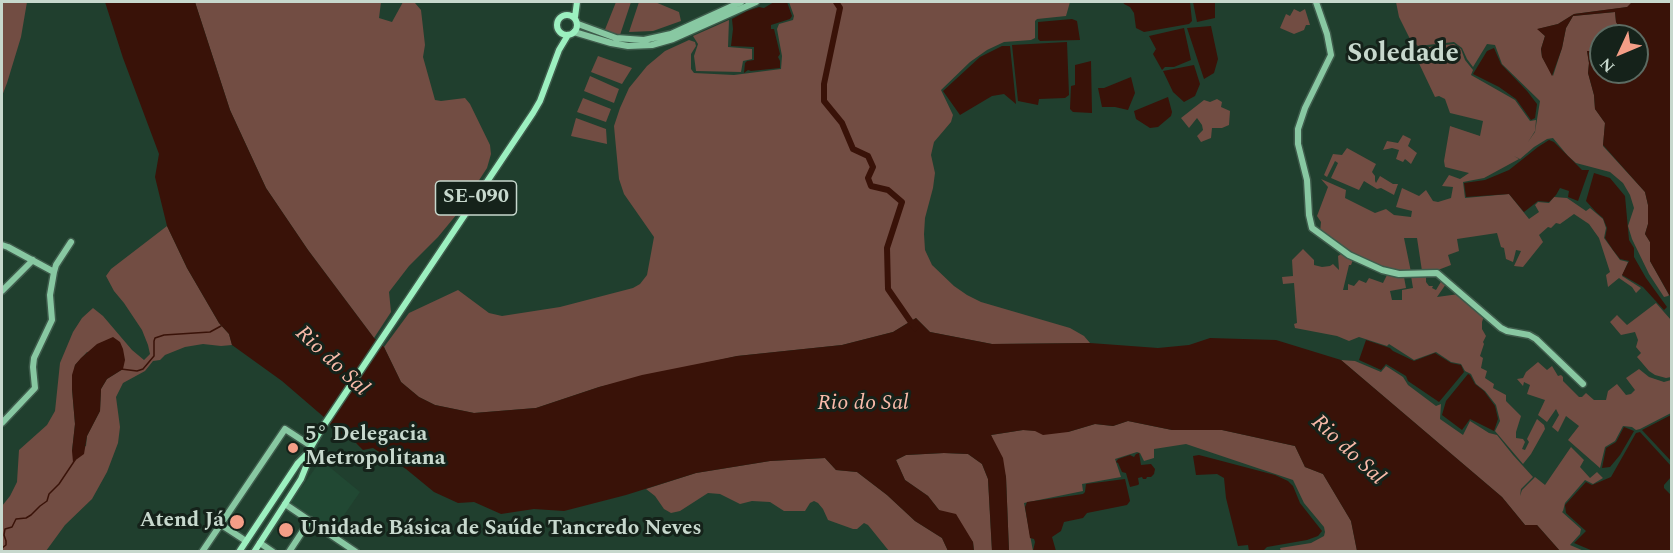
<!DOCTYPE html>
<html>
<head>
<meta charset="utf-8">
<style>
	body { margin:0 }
	#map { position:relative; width:1673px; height:553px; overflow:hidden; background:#203f2e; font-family:Spectral,serif }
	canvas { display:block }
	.frame { position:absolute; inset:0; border:3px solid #c7d8cd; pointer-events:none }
	.north { position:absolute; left:1589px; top:24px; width:60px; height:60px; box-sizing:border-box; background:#15221a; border:2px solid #5c6b62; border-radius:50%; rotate:226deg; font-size:16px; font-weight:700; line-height:24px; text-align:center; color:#c7d8cd }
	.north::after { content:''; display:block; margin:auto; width:21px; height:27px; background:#f49e87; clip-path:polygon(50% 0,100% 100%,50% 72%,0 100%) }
</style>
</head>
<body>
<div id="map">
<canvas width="1673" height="553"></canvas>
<div class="frame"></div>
<div class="north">N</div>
</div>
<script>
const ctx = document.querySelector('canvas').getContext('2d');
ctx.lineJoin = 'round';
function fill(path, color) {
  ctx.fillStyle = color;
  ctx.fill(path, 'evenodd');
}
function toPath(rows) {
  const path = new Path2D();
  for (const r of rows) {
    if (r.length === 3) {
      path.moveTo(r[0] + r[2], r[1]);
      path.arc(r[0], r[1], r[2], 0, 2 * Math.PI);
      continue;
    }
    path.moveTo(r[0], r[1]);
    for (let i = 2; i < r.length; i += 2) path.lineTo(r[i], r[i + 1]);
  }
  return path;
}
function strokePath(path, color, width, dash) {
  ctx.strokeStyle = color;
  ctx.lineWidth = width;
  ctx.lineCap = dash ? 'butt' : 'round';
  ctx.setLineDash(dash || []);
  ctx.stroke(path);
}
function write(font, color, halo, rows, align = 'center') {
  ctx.font = font + ' Spectral,serif';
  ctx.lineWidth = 6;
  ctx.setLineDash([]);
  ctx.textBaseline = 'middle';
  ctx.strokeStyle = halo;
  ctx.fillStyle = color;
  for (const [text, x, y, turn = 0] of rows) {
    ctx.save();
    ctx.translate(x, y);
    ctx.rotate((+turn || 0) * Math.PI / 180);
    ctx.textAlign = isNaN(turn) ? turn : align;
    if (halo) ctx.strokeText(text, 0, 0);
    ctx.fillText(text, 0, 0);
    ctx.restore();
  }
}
const built = toPath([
	[321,460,360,492,333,531,292,504,292,501]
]);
const green = toPath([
	[2,2,27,2,21,37,7,83,2,96],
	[195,2,381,2,379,18,392,22,403,2,415,3,421,10,425,45,423,57,435,100,441,101,465,98,470,104,490,145,491,154,487,168,457,214,438,237,409,266,389,292,391,312,374,338,308,250,266,188,230,110],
	[616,2,631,2,620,35,604,32],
	[639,2,655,2,679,12,681,21,653,31,629,32],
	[789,2,1070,2,1066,16,1037,19,1035,21,1035,38,1031,40,1004,42,987,50,970,62,941,90,953,115,951,122,934,142,931,155,935,173,933,188,925,218,924,234,925,250,932,265,954,286,967,295,981,302,1070,328,1084,336,1090,343,992,344,930,332,916,318,893,332,842,345,737,356,599,387,536,408,474,413,435,405,419,397,401,382,384,347,409,313,458,290,489,313,502,316,560,307,633,288,640,284,647,275,654,237,624,194,619,179,615,137,614,126,620,108,629,88,647,66,665,51,689,40,695,42,696,46,691,54,691,69,694,73,734,75,781,69,782,56,777,29,779,24,793,20,794,16],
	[1396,2,1632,2,1628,7,1574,14,1558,24,1538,29,1545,36,1541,49,1542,57,1553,76,1562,48,1566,28,1573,16,1615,12,1616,22,1619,27,1620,35,1619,36,1601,36,1601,46,1594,51,1587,51,1589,63,1588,73,1594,95,1595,109,1605,123,1603,146,1645,192,1648,205,1648,224,1645,234,1650,242,1650,261,1669,295,1668,296,1664,297,1649,274,1632,239,1628,226,1634,208,1630,195,1623,183,1610,172,1576,163,1568,156,1553,138,1547,139,1534,147,1520,159,1514,156,1519,159,1484,178,1463,182,1465,198,1509,194,1529,219,1539,212,1535,205,1538,202,1549,203,1554,197,1567,198,1586,211,1590,208,1603,219,1606,228,1604,238,1620,260,1628,262,1622,276,1641,288,1636,293,1632,287,1619,278,1608,287,1606,275,1610,272,1599,238,1589,224,1574,214,1560,224,1556,223,1551,228,1548,227,1539,235,1543,242,1523,267,1514,266,1521,251,1516,250,1513,262,1506,259,1504,248,1501,247,1497,233,1457,239,1459,251,1448,255,1451,265,1438,270,1422,271,1417,238,1404,238,1411,272,1394,272,1366,261,1345,249,1320,232,1321,222,1317,216,1328,187,1321,179,1346,190,1345,198,1375,213,1386,209,1394,215,1411,217,1412,211,1396,207,1402,188,1419,196,1426,190,1433,201,1438,202,1451,198,1453,187,1442,186,1449,175,1460,179,1469,173,1445,167,1444,161,1450,126,1480,136,1483,121,1450,113,1445,99,1439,96,1435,97,1415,55,1429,47,1454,44,1461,49,1465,60,1473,70,1471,75,1515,100,1530,121,1536,120,1535,131,1528,142,1535,132,1540,101,1502,64,1495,45,1487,44,1473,67,1467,59,1462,48,1454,42,1418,46,1410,39,1399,17],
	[1294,9,1300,12,1305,9,1310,25,1306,25,1304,30,1294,34,1280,28,1286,14,1290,16],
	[729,20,728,47,752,49,752,59,743,61,741,72,696,71,694,56,698,44,693,36],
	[598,56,632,68,622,84,591,72],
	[590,76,619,89,614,103,584,91],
	[583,98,611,109,606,122,577,112],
	[1217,99,1222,102,1221,107,1230,111,1229,125,1222,128,1212,128,1211,138,1201,142,1197,136,1203,130,1202,125,1197,118,1189,128,1181,118,1204,100,1210,102],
	[576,118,606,129,607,144,571,136],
	[1403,135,1411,139,1408,146,1417,153,1411,164,1405,159,1403,162,1396,159,1399,150,1392,148,1383,150,1387,141,1398,143],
	[1347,148,1376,164,1372,172,1375,176,1375,181,1376,183,1380,176,1393,184,1398,184,1394,195,1381,188,1377,189,1364,181,1359,190,1331,178,1338,163,1335,161,1327,177,1324,175,1333,154,1342,155],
	[167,226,187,268,219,323,229,334,232,345,221,346,203,344,185,347,165,355,160,360,153,361,145,371,123,383,116,397,120,427,118,443,107,472,92,499,65,525,46,551,2,552,2,506,10,496,17,482,19,450,47,425,55,411,60,363,73,332,82,318,93,308,103,316,132,350,144,360,150,354,148,345,142,330,124,303,114,291,106,276,111,269],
	[87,352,123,369,107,379,101,389,100,411,87,436,86,446,72,451,75,424,72,389,75,365],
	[1303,249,1314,260,1314,265,1322,267,1330,266,1333,264,1339,270,1338,256,1341,254,1346,255,1353,260,1351,265,1349,265,1343,290,1348,290,1348,284,1354,286,1359,280,1366,283,1369,278,1383,283,1387,275,1404,277,1406,288,1390,291,1392,300,1402,300,1402,290,1413,288,1411,276,1426,275,1426,282,1429,286,1433,286,1432,288,1436,290,1442,280,1446,284,1437,297,1459,294,1484,316,1482,322,1482,329,1486,336,1483,342,1484,344,1480,356,1483,358,1481,368,1487,371,1485,378,1494,384,1493,388,1506,395,1506,401,1521,416,1516,432,1516,438,1523,439,1525,442,1522,449,1525,450,1529,442,1527,439,1537,419,1544,425,1545,429,1531,454,1523,464,1495,431,1500,421,1496,405,1485,391,1476,384,1471,374,1465,371,1461,364,1451,362,1436,352,1414,360,1389,344,1387,346,1359,337,1349,341,1337,336,1295,328,1294,324,1297,323,1294,283,1283,284,1282,277,1293,276,1292,260],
	[1656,303,1671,320,1671,377,1666,378,1655,375,1649,371,1637,357,1641,353,1636,347,1638,340,1635,332,1621,335,1610,322,1617,315,1627,325],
	[1341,360,1355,361,1381,372,1386,366,1403,377,1408,385,1436,406,1441,404,1440,419,1463,435,1470,421,1489,433,1497,435,1513,455,1533,477,1521,489,1520,496,1522,490,1535,477,1545,485,1571,447,1584,460,1580,467,1590,478,1597,472,1603,478,1593,484,1585,480,1565,503,1563,511,1562,512,1581,529,1580,534,1570,545,1584,551,1560,551,1537,525,1525,525,1502,497],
	[1538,362,1547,370,1552,366,1558,376,1561,375,1563,377,1563,381,1579,397,1582,397,1586,393,1594,400,1606,400,1608,391,1617,384,1626,395,1631,394,1635,390,1626,378,1639,369,1649,377,1664,382,1671,380,1671,413,1640,429,1636,430,1632,427,1623,426,1615,441,1605,447,1600,468,1568,440,1579,426,1566,416,1558,432,1552,427,1559,415,1556,409,1547,422,1538,415,1545,400,1527,394,1530,385,1524,382,1523,386,1517,379,1523,378,1526,372],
	[1128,421,1172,430,1222,430,1295,446,1305,467,1323,474,1351,521,1357,551,1281,551,1280,548,1311,543,1324,536,1325,532,1324,527,1304,503,1293,480,1186,444,1154,449,1154,458,1144,461,1140,453,1137,452,1115,459,1121,477,1082,484,1083,491,1024,503,1033,551,1009,551,1006,477,991,435,1023,430,1068,432,1095,424,1113,426],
	[944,453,968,454,982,464,988,479,992,551,974,551,973,542,939,510,928,496,905,480,896,460,906,455],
	[825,458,836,470,857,472,887,495,915,521,942,538,948,551,889,551,868,525,864,523,857,529,853,529,828,520,823,509,818,503,814,501,810,503,805,511,784,511,770,502,752,501,740,504,720,494,708,493,680,511,671,513,664,509,655,496,646,489,696,473,770,461]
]);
const water = toPath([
	[105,2,195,2,230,110,266,188,308,250,374,338,384,347,401,382,419,397,435,405,474,413,536,408,599,387,642,375,737,356,842,345,893,332,916,318,930,332,992,344,1090,343,1158,348,1189,345,1210,338,1276,340,1341,360,1502,497,1525,525,1537,525,1560,551,1357,551,1351,521,1323,474,1305,467,1295,446,1222,430,1172,430,1128,421,1113,426,1095,424,1068,432,1043,435,1035,431,1023,430,991,435,1003,458,1006,477,1009,551,992,551,988,479,982,464,968,454,944,453,906,455,896,460,905,480,928,496,939,510,956,514,973,542,974,551,948,551,942,538,915,521,887,495,857,472,836,470,825,458,770,461,696,473,626,495,564,511,534,509,501,514,474,502,458,503,434,492,406,469,373,448,363,450,356,443,335,431,325,418,282,381,232,345,229,334,219,323,187,268,167,226,155,177,159,154,123,58],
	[774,2,787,2,792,16,790,19,771,25,771,29,774,29,780,54,778,57,780,61,780,68,751,71,748,70,744,73,745,63,747,61,754,60,754,47,731,46,733,29,732,19,747,11,759,7,764,8],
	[1123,2,1190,2,1192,21,1189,24,1144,32,1136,28,1134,13,1130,7,1124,4],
	[1193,2,1215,2,1215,18,1197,22],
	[1632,2,1671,2,1671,298,1650,261,1650,242,1645,234,1648,224,1648,205,1645,192,1603,145,1605,123,1595,109,1594,95,1588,73,1589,63,1587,51,1594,51,1601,46,1601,72,1637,72,1637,36,1619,36,1620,35,1619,27,1616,22,1615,12,1573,16,1566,28,1562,48,1552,76,1542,57,1541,49,1545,36,1537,29,1558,24,1574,14,1627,7],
	[1072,19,1077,21,1080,40,1040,41,1038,39,1038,22],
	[1211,26,1218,59,1214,73,1204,79,1187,28],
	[1184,28,1191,60,1174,67,1165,67,1162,70,1153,54,1156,49,1149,36],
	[1067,42,1069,95,1065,98,1039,99,1038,105,1018,101,1012,45],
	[1002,46,1010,46,1016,104,1004,94,992,96,960,115,943,91,980,57],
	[1494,48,1501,64,1527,91,1537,104,1535,118,1531,120,1516,99,1499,87,1473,74,1487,51],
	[1091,61,1092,113,1073,112,1070,109,1071,86,1075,85,1075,65],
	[1194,65,1200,84,1195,96,1184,102,1173,92,1163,71],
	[1131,77,1135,93,1128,110,1115,107,1102,107,1098,88,1104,88],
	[1168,97,1172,112,1171,116,1158,127,1150,128,1136,119,1134,111],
	[1549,140,1554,142,1582,170,1589,170,1578,201,1568,197,1569,191,1560,188,1556,195,1549,202,1538,201,1524,212,1509,194,1466,197,1464,183,1485,180,1509,170,1538,147],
	[1594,173,1610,178,1625,196,1629,240,1634,248,1634,257,1646,278,1667,307,1664,310,1643,287,1622,275,1629,261,1620,259,1613,250,1605,238,1607,228,1603,218,1596,212,1586,201],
	[113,337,120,342,123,349,125,360,123,369,107,379,101,389,100,411,87,436,84,454,73,462,72,451,75,424,72,389,72,375,75,365,81,358,97,344],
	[1366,340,1390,348,1393,351,1414,361,1435,353,1451,363,1461,365,1464,372,1439,402,1408,381,1406,376,1386,364,1381,370,1359,360],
	[1468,374,1470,375,1475,384,1484,391,1495,406,1498,419,1494,431,1470,419,1462,430,1442,415,1446,401],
	[1671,415,1671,461,1642,430],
	[1624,427,1634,431,1620,455,1610,467,1602,468,1606,448,1616,442],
	[1640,432,1671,466,1671,477,1664,485,1664,488,1671,495,1671,551,1593,551,1574,543,1586,531,1566,513,1565,505,1586,482,1592,485,1611,477,1636,433],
	[1139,453,1141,465,1151,464,1155,469,1154,474,1151,477,1147,477,1146,479,1143,479,1142,477,1138,478,1139,484,1138,485,1130,487,1126,473,1122,472,1118,463,1116,462,1118,459,1130,455,1134,457,1136,454],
	[1199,455,1275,475,1288,481,1293,486,1300,503,1322,531,1318,536,1307,540,1267,547,1263,551,1249,551,1248,545,1238,546,1226,498,1224,478,1217,474,1196,475,1193,456],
	[1125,479,1130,501,1127,505,1087,513,1083,518,1064,522,1061,531,1052,537,1056,551,1033,551,1035,542,1034,539,1030,538,1025,507,1027,502,1083,494,1085,492,1086,484]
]);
const stream = toPath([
	[121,369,137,371,143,369,154,356,154,341,155,338,164,335,210,332,221,326],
	[2,548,6,545,6,541,4,535,5,529,12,527,16,519,26,518,31,515,40,506,47,501,49,494,59,484,75,460]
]);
const river = toPath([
	[836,2,840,8,824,84,824,101,842,123,853,149,868,156,873,167,868,178,871,186,888,190,902,202,887,248,888,289,915,328]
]);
const secondary = toPath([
	[1316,2,1327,34,1331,55,1305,108,1298,129,1298,144,1307,180,1309,215,1312,228,1349,255,1382,270,1399,274,1437,273,1501,328,1507,331,1529,335,1536,339,1583,384],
	[578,24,616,38,644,40,671,34,741,2],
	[574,32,611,43,628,46,652,45,673,39,756,2],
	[2,245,8,247,54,272],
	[2,291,33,260],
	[2,423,35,388,33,367,34,358,52,320,50,295,54,272,56,265,71,242],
	[285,504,356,552],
	[220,524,246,541],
	[260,543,273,552],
	[202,552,285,429,311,446],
	[289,552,310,520]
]);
const primary = toPath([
	[567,25,10],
	[575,17,577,2],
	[239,552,298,463,307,454,322,428,533,113,540,101,559,50,568,35],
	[254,552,301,479,307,464,307,454]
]);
const markers = [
	[293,448,6,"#f49e87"],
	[237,522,8,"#f49e87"],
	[286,530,8,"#f49e87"]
];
const shields = [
	[476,198,81]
];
const shieldNames = [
	["SE-090",476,198]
];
const poiNames = [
	["5° Delegacia",305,436],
	["Metropolitana",305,460],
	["Atend Já",224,522,"right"],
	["Unidade Básica de Saúde Tancredo Neves",300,530]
];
const waterNames = [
	["Rio do Sal",331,362,43],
	["Rio do Sal",863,405],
	["Rio do Sal",1347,451,43]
];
const districtNames = [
	["Soledade",1403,56]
];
fill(built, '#214833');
fill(green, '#724d43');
fill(water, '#391208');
strokePath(stream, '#391208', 1.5);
strokePath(river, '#391208', 6);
strokePath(secondary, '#3e5b4b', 9);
strokePath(primary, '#3e5b4b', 9);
strokePath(secondary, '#88c8a2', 6);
strokePath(primary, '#9cf0c0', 6);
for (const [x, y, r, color] of markers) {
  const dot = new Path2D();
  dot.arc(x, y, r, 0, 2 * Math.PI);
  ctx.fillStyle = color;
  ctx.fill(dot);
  strokePath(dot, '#15221a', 2);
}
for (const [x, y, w] of shields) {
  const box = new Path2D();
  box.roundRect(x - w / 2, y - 17, w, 34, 4.5);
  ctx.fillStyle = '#15221a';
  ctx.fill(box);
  strokePath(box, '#c7d8cd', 1.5);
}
write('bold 20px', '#c7d8cd', null, shieldNames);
write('bold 21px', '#c7d8cd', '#15221a', poiNames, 'left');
write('italic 22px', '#f8baa9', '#15221a', waterNames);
write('bold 27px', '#c7d8cd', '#15221a', districtNames);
</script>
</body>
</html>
